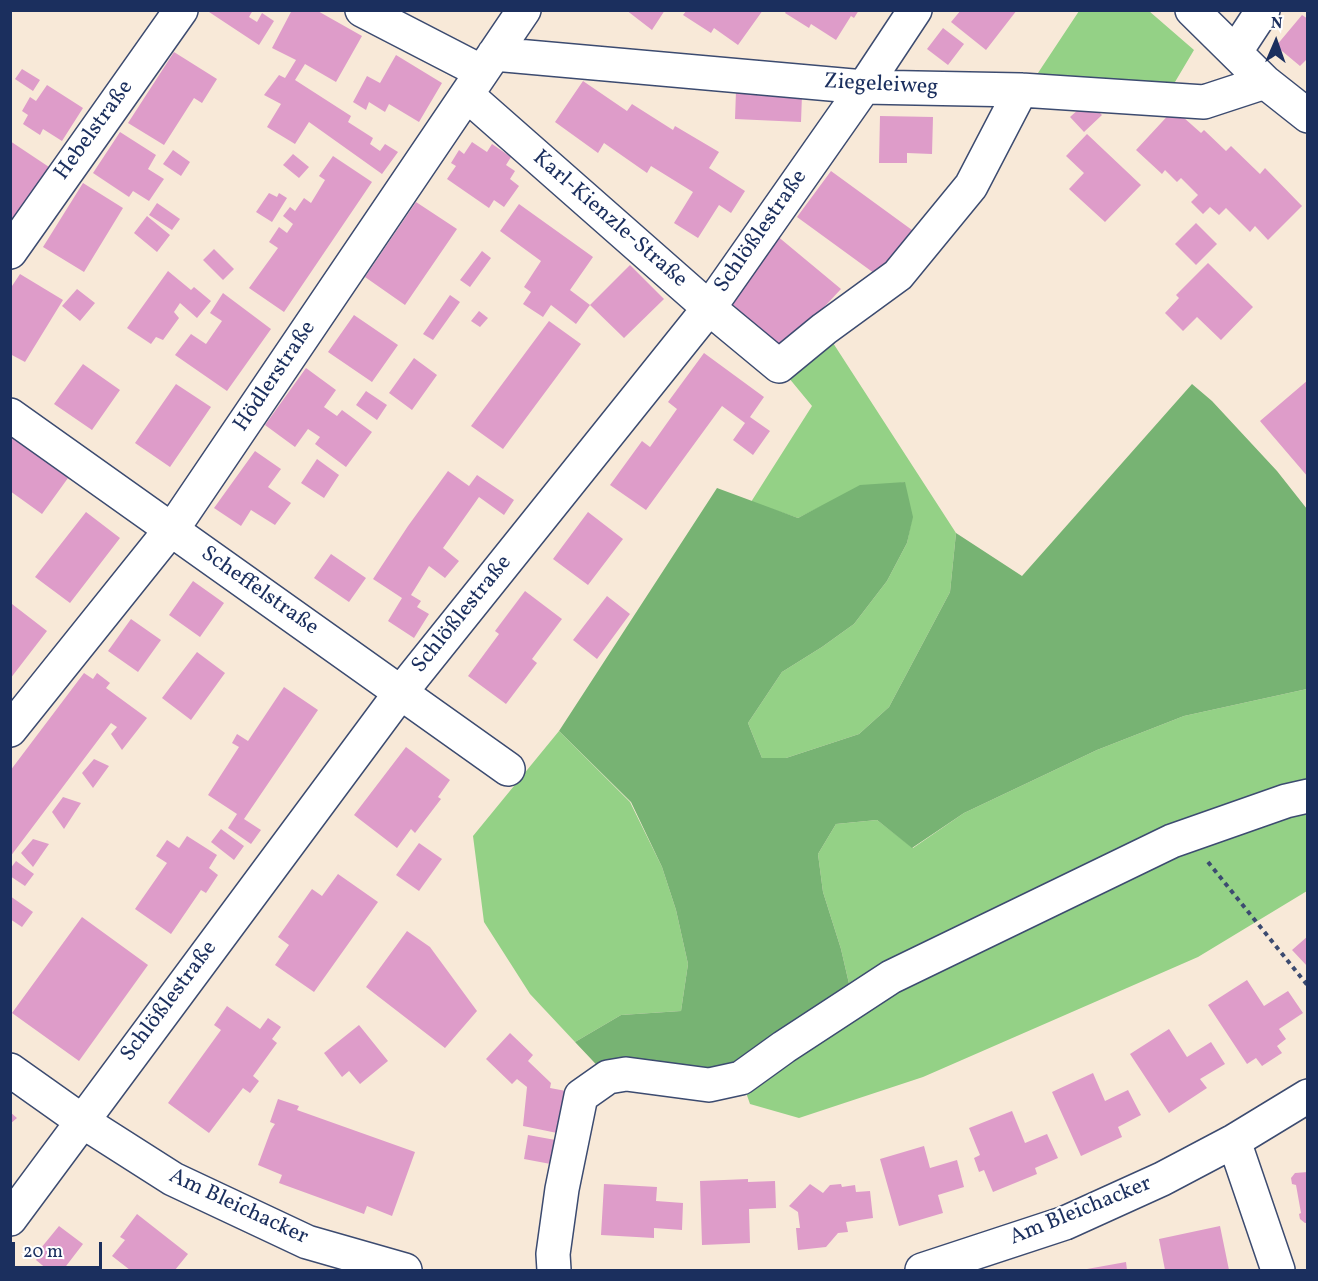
<!DOCTYPE html>
<html>
<head>
<meta charset="utf-8">
<style>
	body { margin:0 }
	#map { position:relative; width:1318px; height:1281px; overflow:hidden; background:#f8e9d8; font-family:Vollkorn,serif }
	canvas { display:block }
	.frame { position:absolute; inset:0; border:12px solid #1b2f5e; pointer-events:none }
	.north { position:absolute; left:1246px; top:12px; width:60px; height:60px; -webkit-text-stroke:4px #fff; paint-order:stroke; rotate:2deg; font-size:16px; font-weight:700; line-height:24px; text-align:center; color:#1b2f5e }
	.north::after { content:''; display:block; margin:auto; width:21px; height:27px; background:#1b2f5e; clip-path:polygon(50% 0,100% 100%,50% 72%,0 100%) }
	.scale { position:absolute; left:12px; top:1242px; width:90px; height:27px; box-sizing:border-box; border:3px solid #1b2f5e; border-top:0; padding-left:8px; font-size:18px; line-height:21px; white-space:nowrap; color:#1b2f5e; -webkit-text-stroke:4px #fff; paint-order:stroke }
</style>
</head>
<body>
<div id="map">
<canvas width="1318" height="1281"></canvas>
<div class="frame"></div>
<div class="north">N</div>
<div class="scale">20 m</div>
</div>
<script>
const ctx = document.querySelector('canvas').getContext('2d');
ctx.lineJoin = 'round';
function fill(path, color) {
  ctx.fillStyle = color;
  ctx.fill(path, 'evenodd');
}
function toPath(rows) {
  const path = new Path2D();
  for (const r of rows) {
    path.moveTo(r[0], r[1]);
    for (let i = 2; i < r.length; i += 2) path.lineTo(r[i], r[i + 1]);
  }
  return path;
}
function strokePath(path, color, width, dash) {
  ctx.strokeStyle = color;
  ctx.lineWidth = width;
  ctx.lineCap = dash ? 'butt' : 'round';
  ctx.setLineDash(dash || []);
  ctx.stroke(path);
}
function write(font, color, halo, rows, align = 'center') {
  ctx.font = font + ' Vollkorn,serif';
  ctx.lineWidth = 4.5;
  ctx.setLineDash([]);
  ctx.textBaseline = 'middle';
  ctx.strokeStyle = halo;
  ctx.fillStyle = color;
  for (const [text, x, y, turn = 0] of rows) {
    ctx.save();
    ctx.translate(x, y);
    ctx.rotate((+turn || 0) * Math.PI / 180);
    ctx.textAlign = isNaN(turn) ? turn : align;
    if (halo) ctx.strokeText(text, 0, 0);
    ctx.fillText(text, 0, 0);
    ctx.restore();
  }
}
const green = toPath([
	[1079,11,1149,11,1194,50,1172,87,1036,76],
	[824,329,956,533,950,592,889,707,859,734,786,758,762,758,748,723,782,672,822,647,854,624,887,581,907,543,912,518,904,482,826,504,798,518,751,502,812,406,779,366],
	[1307,689,1307,891,1198,957,923,1077,799,1118,750,1104,741,1078,853,1001,841,949,823,892,818,854,836,824,877,820,913,848,964,813,1097,750,1184,716],
	[559,731,630,802,662,867,676,910,688,964,681,1011,621,1015,575,1042,530,994,484,922,473,836]
]);
const forest = toPath([
	[1192,384,1212,401,1277,471,1307,509,1307,689,1184,716,1097,750,964,813,912,848,877,820,836,824,818,854,823,892,841,949,853,1001,741,1078,608,1077,575,1042,621,1015,681,1011,688,964,676,910,662,867,631,802,559,731,717,488,798,518,860,485,905,482,913,517,907,543,887,581,854,624,822,647,782,672,748,723,762,758,786,758,859,734,889,707,950,592,956,533,1022,576]
]);
const building = toPath([
	[206,10,253,10,249,17,257,22,262,13,274,21,259,45],
	[292,10,316,10,362,36,336,82,305,64,295,80,351,116,348,122,373,138,370,144,380,151,385,144,398,152,382,174,309,122,295,144,267,127,281,104,264,95,279,75,285,78,296,60,272,48],
	[626,10,665,10,652,30],
	[687,10,763,10,738,45,714,28,711,33,683,15],
	[787,10,859,10,854,18,851,16,836,40,811,24,809,28,785,13],
	[961,10,1017,10,986,50,951,22],
	[1302,15,1308,19,1308,58,1300,66,1276,46],
	[943,28,964,44,948,65,927,49],
	[174,52,217,79,202,103,194,98,164,145,128,123],
	[396,55,442,83,419,122,389,104,385,112,369,102,366,110,353,102,367,76,380,83],
	[22,69,40,80,33,91,15,79],
	[583,81,627,111,632,104,673,130,675,126,719,152,709,168,745,191,731,213,719,205,698,238,674,223,693,192,651,166,647,173,604,143,598,153,555,122],
	[47,85,83,108,62,141,43,129,40,135,23,124,28,115,22,111,30,97,36,101],
	[736,91,802,95,801,122,735,119],
	[1088,101,1102,115,1084,132,1070,117],
	[1174,109,1201,133,1204,130,1226,151,1231,146,1260,174,1265,168,1302,206,1268,240,1255,226,1250,232,1226,208,1219,215,1210,207,1203,214,1191,202,1198,195,1181,178,1177,182,1165,170,1162,174,1136,150],
	[880,116,933,117,932,154,907,153,907,163,879,163],
	[120,132,156,155,148,169,164,179,149,201,133,191,129,197,93,173],
	[1087,134,1141,185,1105,222,1069,189,1084,173,1066,156],
	[10,141,49,167,10,223],
	[472,142,487,152,492,144,511,157,506,165,515,171,510,179,519,186,504,207,494,200,489,208,447,179,456,166,451,163,459,150,464,154],
	[173,150,190,162,181,176,163,164],
	[293,154,309,167,299,178,283,165],
	[333,156,372,182,284,312,249,288,278,248,269,242,279,227,287,233,293,224,283,216,290,207,295,211,304,198,311,203,325,180,319,176],
	[831,171,912,230,878,276,797,217],
	[83,183,123,208,84,272,43,247],
	[269,193,277,197,279,193,287,198,272,222,256,212],
	[416,202,457,229,405,305,365,277],
	[157,203,180,219,172,230,149,215],
	[519,204,593,257,570,290,590,305,576,324,551,305,543,317,523,304,531,292,524,287,541,261,500,231],
	[147,216,170,235,157,252,134,233],
	[1196,223,1217,244,1196,265,1175,244],
	[776,235,841,289,781,353,724,302],
	[214,249,234,269,223,280,203,260],
	[482,251,491,258,470,287,460,280],
	[1208,263,1253,307,1221,340,1197,317,1183,331,1165,313,1179,298,1176,295],
	[630,265,664,299,624,338,590,305],
	[168,271,191,290,194,287,211,301,197,318,180,303,174,312,179,318,163,340,156,337,151,344,127,328],
	[20,274,63,300,25,362,10,354,10,289],
	[77,289,95,303,80,321,62,306],
	[223,293,271,329,227,391,175,355,191,334,206,344,222,321,210,313],
	[450,295,460,302,433,340,423,334],
	[479,311,488,318,480,327,471,321],
	[354,315,398,345,372,382,328,352],
	[549,321,581,344,503,449,471,426],
	[704,353,764,397,750,417,770,431,753,455,733,440,745,423,722,406,646,510,610,485,642,441,650,447,677,409,668,402],
	[414,358,437,375,412,410,389,393],
	[83,364,120,390,92,430,54,404],
	[306,368,336,390,324,407,337,416,342,410,372,432,346,467,315,444,320,437,308,429,295,447,265,425],
	[1308,380,1308,477,1260,421],
	[176,384,211,407,170,467,135,443],
	[366,391,387,405,377,420,356,405],
	[10,436,68,478,42,514,10,491],
	[255,451,281,469,268,487,291,503,275,525,251,510,241,526,214,508],
	[317,459,339,475,324,498,301,483],
	[448,471,469,486,477,475,514,500,504,515,479,497,443,548,459,561,445,578,429,566,411,595,421,601,417,607,429,614,414,638,388,621,402,598,373,579,408,526],
	[86,512,120,538,70,603,35,577],
	[588,512,623,539,588,585,553,559],
	[331,554,366,578,349,602,314,578],
	[193,581,224,603,200,637,169,615],
	[525,591,562,619,532,659,537,663,506,704,468,676,499,634,495,631],
	[607,596,630,614,597,659,573,640],
	[12,604,47,631,10,679,10,606],
	[131,619,161,640,138,672,108,651],
	[197,652,225,673,191,720,162,698],
	[84,673,93,679,97,673,110,683,106,688,147,718,122,750,111,734,117,727,111,723,10,857,10,771],
	[284,687,318,710,244,819,261,830,251,844,228,828,237,814,208,795,239,747,232,743,237,734,248,741],
	[406,747,450,780,438,797,441,799,415,833,411,829,397,848,354,815],
	[94,759,109,766,93,788,82,773],
	[63,797,81,803,64,829,52,812],
	[221,829,244,846,234,860,211,842],
	[187,836,217,855,209,868,218,875,206,893,201,890,171,934,135,909,167,863,156,856,167,840,179,848],
	[33,839,49,844,33,867,21,853],
	[419,843,442,859,419,891,396,875],
	[16,861,34,874,25,886,10,876,10,869],
	[338,874,378,902,314,992,275,965,289,945,278,937,312,889,322,896],
	[10,896,33,912,22,927,10,919],
	[82,917,148,965,79,1061,12,1013],
	[407,931,430,947,477,1011,445,1048,366,987],
	[1308,936,1308,967,1292,950],
	[1247,980,1264,1006,1288,991,1303,1013,1279,1029,1286,1039,1277,1046,1282,1053,1262,1066,1256,1058,1247,1064,1208,1005],
	[227,1006,260,1029,268,1018,281,1027,272,1039,277,1043,253,1076,259,1081,250,1093,243,1088,209,1133,168,1103,221,1030,214,1025],
	[359,1025,388,1061,360,1084,349,1071,342,1077,324,1053],
	[1169,1029,1187,1057,1211,1042,1225,1064,1200,1079,1207,1088,1169,1113,1130,1054],
	[510,1033,533,1055,528,1061,551,1083,550,1088,566,1091,562,1134,523,1126,527,1087,517,1079,512,1084,486,1059],
	[1093,1073,1105,1101,1128,1090,1141,1115,1118,1127,1122,1137,1081,1156,1052,1092],
	[278,1099,299,1106,297,1110,415,1152,392,1216,367,1206,364,1214,279,1183,282,1175,258,1165,271,1130,275,1124,270,1122],
	[1012,1111,1025,1143,1047,1134,1058,1158,1035,1168,1037,1174,993,1192,984,1170,979,1172,974,1158,980,1155,969,1128],
	[10,1112,17,1118,10,1124],
	[528,1135,561,1141,556,1165,524,1159],
	[924,1146,930,1168,957,1160,964,1187,938,1195,943,1213,899,1226,880,1159],
	[1308,1172,1308,1223,1305,1223,1300,1219,1299,1214,1301,1213,1296,1185,1292,1184,1291,1178,1295,1173],
	[748,1179,748,1182,775,1181,776,1208,749,1209,750,1243,702,1245,700,1181],
	[604,1184,657,1187,656,1201,683,1203,682,1230,654,1228,654,1238,601,1235],
	[810,1184,823,1193,830,1185,841,1184,842,1187,855,1185,856,1192,870,1191,873,1218,846,1222,848,1232,838,1233,826,1247,798,1250,796,1228,800,1228,798,1212,789,1206],
	[137,1214,188,1254,175,1270,130,1270,112,1256,125,1240,120,1237],
	[59,1226,83,1244,63,1270,48,1270,36,1260,43,1250,41,1248],
	[1220,1226,1229,1270,1165,1270,1159,1239],
	[1126,1262,1127,1270,1087,1270,1087,1269]
]);
const path = toPath([
	[1208,862,1308,986]
]);
const minor = toPath([
	[362,10,482,72],
	[1192,10,1265,82,1308,116],
	[1236,51,1263,10],
	[494,54,864,87,1021,90,1204,102,1265,82],
	[467,95,709,308,779,366,824,329,898,275,971,186,1021,90],
	[10,252,181,10],
	[10,415,508,769],
	[10,730,180,518,524,10],
	[10,1070,82,1121,173,1179,307,1242,405,1270],
	[1234,1141,1278,1270],
	[10,1219,401,692,709,308,864,87,915,10],
	[554,1270,553,1254,562,1189,581,1096,608,1077,626,1074,709,1085,741,1078,784,1047,891,977,1172,841,1286,801,1308,796],
	[922,1270,1065,1223,1162,1179,1234,1141,1308,1096]
]);
const streetNames = [
	["Ziegeleiweg",881,86,3],
	["Hebelstraße",95,131,-54],
	["Karl-Kienzle-Straße",609,220,41],
	["Schlößlestraße",762,232,-55],
	["Hödlerstraße",276,377,-56],
	["Scheffelstraße",259,592,35],
	["Schlößlestraße",463,615,-51],
	["Schlößlestraße",170,1002,-53],
	["Am Bleichacker",238,1208,25],
	["Am Bleichacker",1081,1212,-22]
];
fill(green, '#94d186');
fill(forest, '#77b373');
fill(building, '#de9cc9');
strokePath(minor, '#3c4b70', 36);
strokePath(path, '#3c4b70', 4, [4.5, 4.5]);
strokePath(minor, '#fff', 33);
write('22px', '#1b2f5e', '#fff', streetNames);
</script>
</body>
</html>
